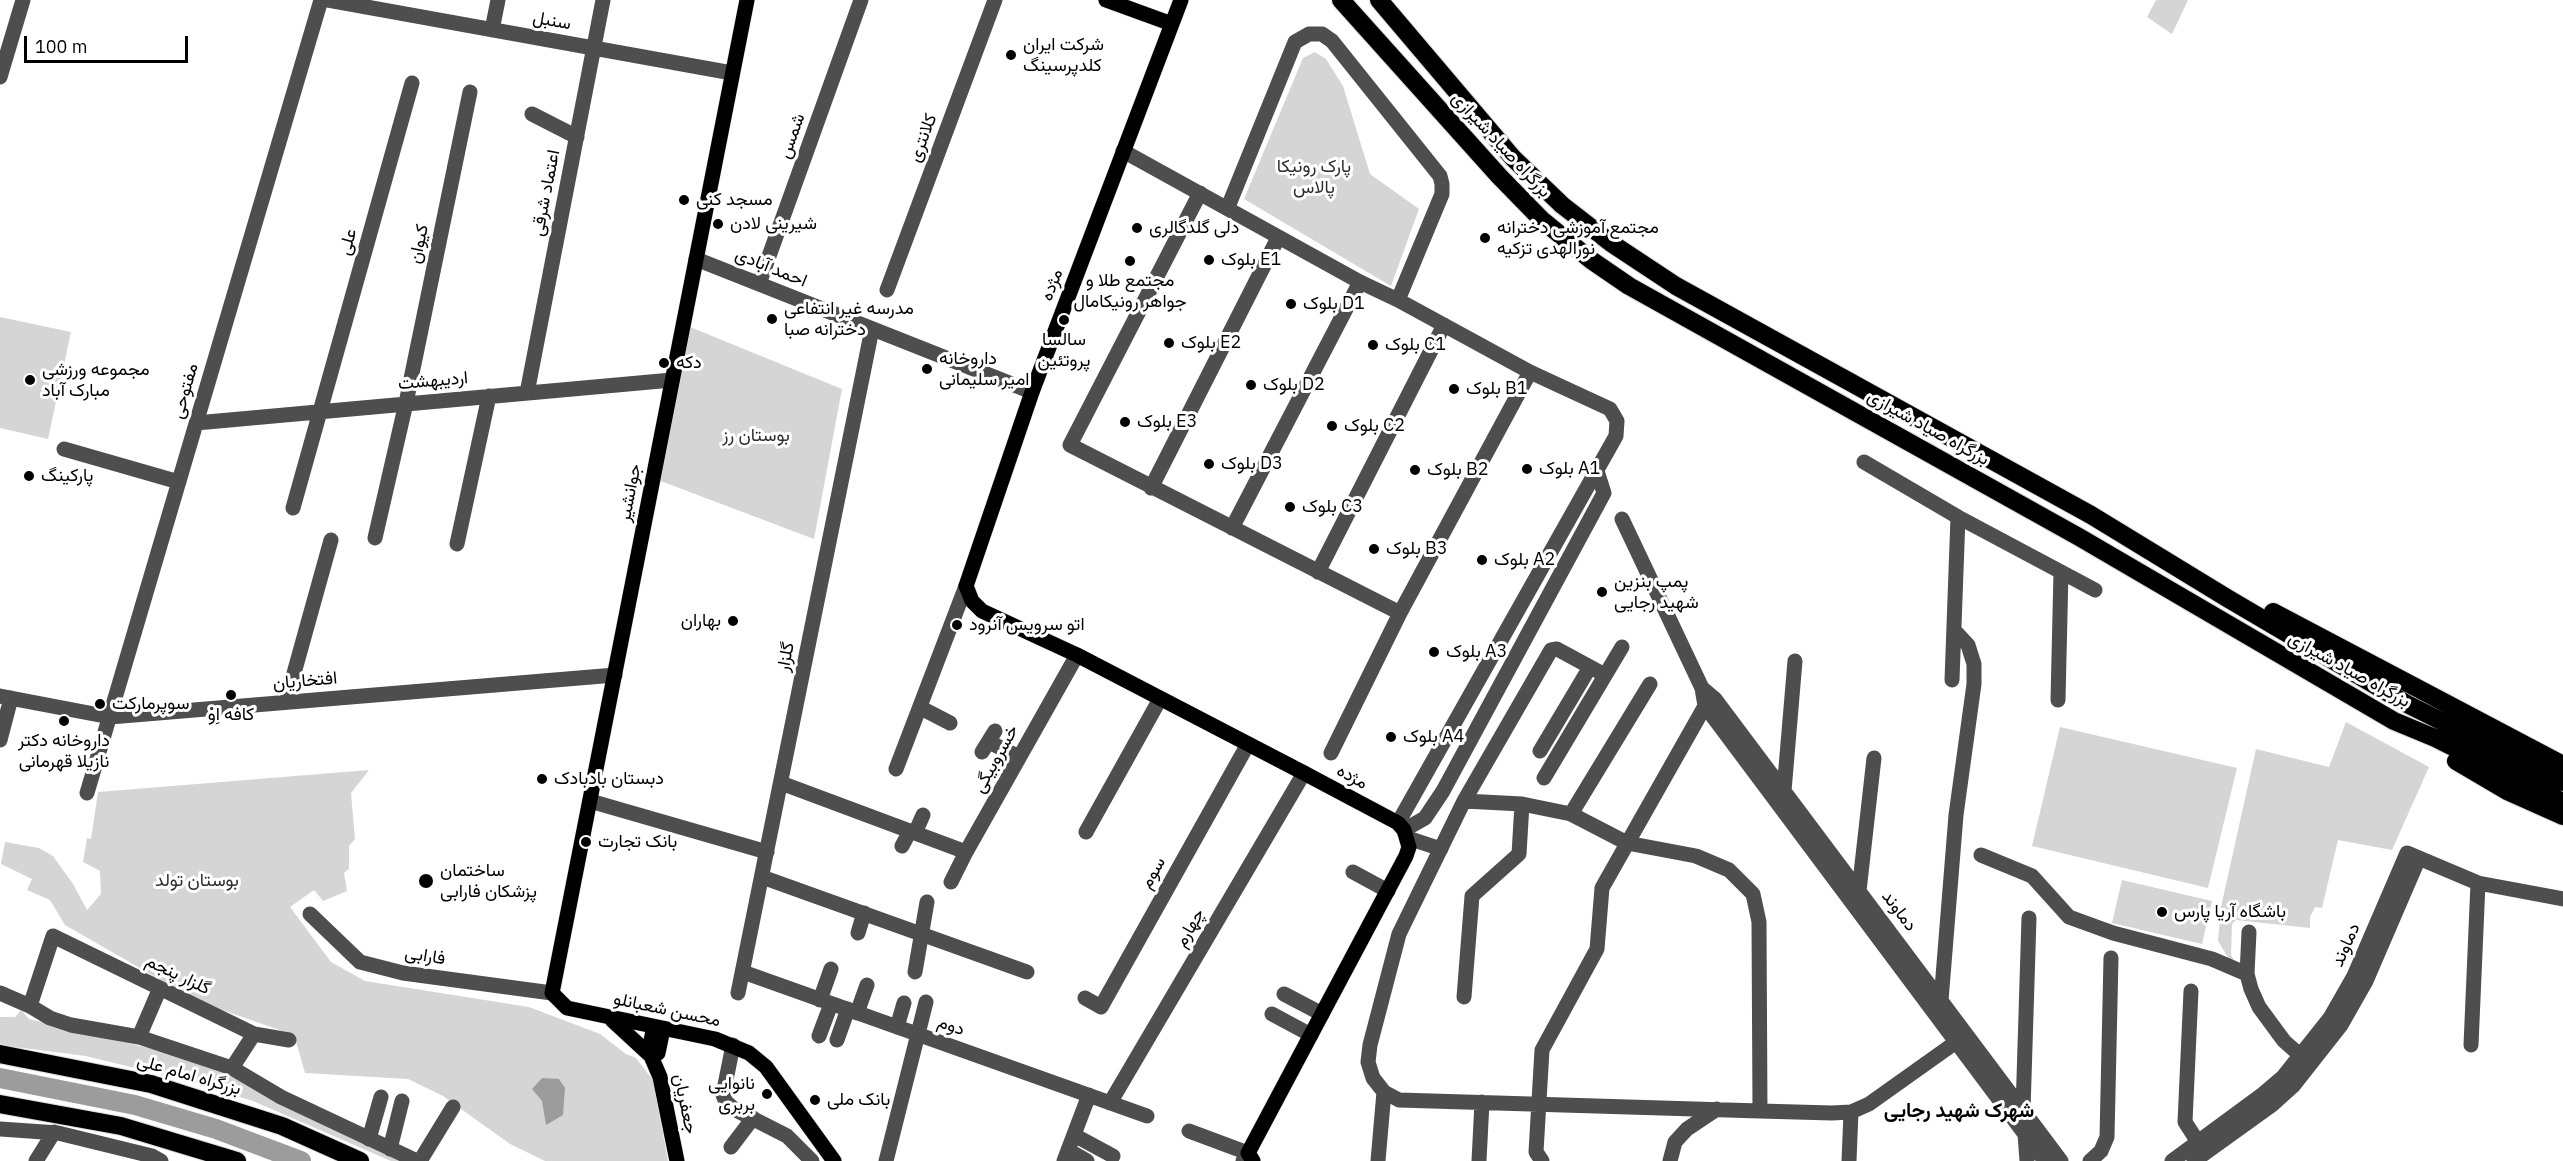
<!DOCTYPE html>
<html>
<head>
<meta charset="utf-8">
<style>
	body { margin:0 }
	#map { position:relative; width:2563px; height:1161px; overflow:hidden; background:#fff; font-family:"IBM Plex Sans",sans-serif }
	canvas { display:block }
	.scale { position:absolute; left:24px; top:36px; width:164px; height:27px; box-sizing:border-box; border:3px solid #000; border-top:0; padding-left:8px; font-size:18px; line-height:21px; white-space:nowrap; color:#000; -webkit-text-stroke:4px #fff; paint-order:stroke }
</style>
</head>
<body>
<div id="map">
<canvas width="2563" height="1161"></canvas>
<div class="scale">100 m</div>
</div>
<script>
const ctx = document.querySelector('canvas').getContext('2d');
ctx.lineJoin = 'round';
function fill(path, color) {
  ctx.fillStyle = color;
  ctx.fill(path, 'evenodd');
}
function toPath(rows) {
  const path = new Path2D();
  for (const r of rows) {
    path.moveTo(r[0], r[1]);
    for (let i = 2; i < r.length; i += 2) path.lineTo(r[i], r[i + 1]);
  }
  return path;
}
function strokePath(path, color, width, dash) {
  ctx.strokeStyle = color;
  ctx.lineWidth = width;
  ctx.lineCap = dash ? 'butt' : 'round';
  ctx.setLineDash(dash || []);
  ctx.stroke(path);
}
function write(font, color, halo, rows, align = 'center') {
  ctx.font = font + ' "IBM Plex Sans",Vazirmatn,sans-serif';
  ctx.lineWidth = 6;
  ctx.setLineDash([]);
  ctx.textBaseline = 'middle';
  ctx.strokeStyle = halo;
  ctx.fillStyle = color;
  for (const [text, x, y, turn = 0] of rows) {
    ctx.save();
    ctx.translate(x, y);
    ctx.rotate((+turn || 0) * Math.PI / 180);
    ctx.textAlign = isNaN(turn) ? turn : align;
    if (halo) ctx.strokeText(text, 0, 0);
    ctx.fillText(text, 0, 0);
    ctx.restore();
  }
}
const green = toPath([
	[2156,0,2188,0,2172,34,2147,17],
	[1315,52,1326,59,1343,86,1370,174,1419,209,1391,286,1244,199,1303,58],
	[0,317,71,332,48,439,0,428],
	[690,327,842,389,814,539,658,480],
	[2346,722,2429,767,2392,850,2338,840,2322,908,2315,907,2310,917,2310,928,2236,920,2232,924,2231,955,2234,960,2229,959,2218,941,2221,907,2256,749,2329,767],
	[2060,727,2237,768,2208,888,2032,846],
	[369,770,351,793,355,839,349,846,349,869,344,873,347,891,323,901,314,890,290,907,331,962,365,981,529,1007,600,1034,626,1054,636,1058,653,1080,668,1161,545,1161,510,1144,443,1096,408,1079,305,1073,294,1035,199,1002,65,925,50,900,27,890,32,879,1,864,5,842,39,848,53,856,73,884,87,910,101,894,100,871,83,862,87,838,91,839,98,792],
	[2122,880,2212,901,2202,944,2112,923],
	[21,1010,29,1019,157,1050,227,1074,403,1161,391,1161,253,1101,196,1083,86,1056,0,1045,0,1017,15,1017]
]);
const water = toPath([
	[542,1078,559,1079,565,1088,563,1115,546,1125,542,1101,532,1089]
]);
const river = toPath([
	[0,1078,135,1105,216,1129,301,1161]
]);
const minor = toPath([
	[328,0,732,73],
	[492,30,498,0],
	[0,77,23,0],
	[532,114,577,137],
	[1123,151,1360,282,1398,300,1530,372,1610,409,1617,421,1616,436,1398,823],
	[1200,193,1070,445,1400,613],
	[1228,207,1295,42,1309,34,1322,34,1332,41,1440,176,1442,184,1442,194,1398,300],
	[696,259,1032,392],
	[759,284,861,0],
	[887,290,995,0],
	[527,393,603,0],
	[196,423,672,380],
	[64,449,179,482],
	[1864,462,1958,517,2095,590],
	[1151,488,1278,238],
	[293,508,412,83],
	[1622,519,1702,688,1705,706,2045,1161],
	[1232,528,1360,282],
	[375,538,406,403,470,92],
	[457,544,489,396],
	[1318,572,1444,325],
	[1952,680,1958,517],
	[1702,688,1715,699,2061,1161],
	[0,696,110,717,615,675],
	[2058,700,2061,572],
	[286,702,331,540],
	[921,708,950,723],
	[0,740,11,698],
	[989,742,1019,757],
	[1540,751,1590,667],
	[982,752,995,731],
	[1331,753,1400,613,1530,372],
	[896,769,966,586],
	[1544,778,1622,647],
	[781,783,966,852],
	[1784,791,1795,661],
	[87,793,321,0],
	[590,801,767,852],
	[1464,801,1551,650,1557,649,1605,675],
	[1571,814,1650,684],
	[1404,830,1425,818,1443,791,1604,493,1597,471],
	[1086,832,1160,699],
	[915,833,923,815],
	[1408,838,1441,849],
	[902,846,910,831],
	[1981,855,2032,876,2069,917,2113,933,2212,959,2247,974],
	[1353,872,1388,891],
	[762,877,1027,972],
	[951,882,966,852,1077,655],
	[1855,893,1859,891,1874,758],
	[310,914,360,962,403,973,552,993],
	[2249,932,2247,974,2251,989,2259,1007,2284,1041,2301,1056],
	[858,933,864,913],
	[743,972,1147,1116],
	[915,972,927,902],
	[2191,991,2185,1122,2203,1150],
	[0,993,30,1006,50,1018,71,1025,139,1037,232,1068,281,1097,417,1161],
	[738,993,872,329],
	[1284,994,1322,1014],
	[1464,997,1472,896,1519,854,1522,804],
	[1085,998,1101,1007,1248,744],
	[820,1000,831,969],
	[1938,1003,1941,1001,1956,815,1974,684,1974,664,1968,645,1954,630],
	[30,1006,53,936,254,1034,289,1040],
	[857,1013,867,985],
	[1272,1014,1311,1035],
	[897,1027,904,1003],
	[819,1036,831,1004],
	[139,1037,160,988],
	[837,1040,848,1009],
	[733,1045,723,1095,726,1102,734,1109,787,1136,812,1161],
	[2471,1045,2478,883],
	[232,1068,254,1034],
	[1110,1103,1304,773],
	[2023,1110,2029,918],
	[1760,1111,1759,922,1753,894,1729,870,1696,856,1627,843,1571,814,1522,804,1464,801,1399,934,1370,1045,1368,1062,1373,1078,1384,1092,1399,1100,1760,1111,1832,1113,1851,1112,1869,1104,1966,1035],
	[0,1129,58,1133,152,1156,161,1161],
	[1189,1131,1248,1153,1243,1161],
	[2025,1134,2027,1161],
	[1074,1135,1113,1156],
	[369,1139,381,1097],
	[731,1147,753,1118],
	[390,1149,402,1101],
	[1068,1150,1087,1161],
	[36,1161,54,1132],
	[420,1161,453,1107],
	[886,1161,926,1002],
	[1064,1161,1089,1095],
	[1378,1161,1384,1092],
	[1479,1161,1482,1102],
	[1542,1161,1536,1152,1542,1050,1597,949,1602,888,1705,706],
	[1670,1161,1675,1142,1687,1129,1717,1109],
	[1849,1161,1851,1112],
	[2090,1161,2101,1151,2107,1137,2111,958],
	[2172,1161,2263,1094,2283,1077,2330,1018,2354,976,2407,853,2478,883,2563,899],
	[2194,1161,2272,1105,2293,1086,2341,1025,2366,981,2419,858]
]);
const major = toPath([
	[747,0,552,993,567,1008,715,1039,749,1053,766,1067,834,1161],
	[1106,0,1172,24],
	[1181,0,1032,392,966,586,972,601,982,611,1077,655,1304,773,1398,823,1404,830,1409,847,1406,856,1248,1153,1253,1161],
	[612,1020,651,1056,660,1077,677,1161],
	[659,1028,662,1034,658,1053,651,1056,649,1051,653,1031,659,1028]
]);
const highway = toPath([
	[1341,0,1499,176,1542,220,1591,260,1629,286,2079,537,2394,721,2435,738,2563,802],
	[1379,0,1513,158,1562,205,1611,243,1676,286,2091,515,2227,598,2407,704,2563,782],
	[2273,612,2563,765],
	[2456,761,2507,791,2563,816],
	[0,1054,151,1084,282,1126,360,1161],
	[0,1104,121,1126,237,1161]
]);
const markers = [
	[1011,55,6,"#000"],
	[684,200,6,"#000"],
	[718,224,6,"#000"],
	[1137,228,6,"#000"],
	[1485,238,6,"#000"],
	[1209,260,6,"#000"],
	[1130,261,6,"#000"],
	[1291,304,6,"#000"],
	[772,319,6,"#000"],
	[1064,320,6,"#000"],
	[1169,343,6,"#000"],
	[1373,345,6,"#000"],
	[664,363,6,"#000"],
	[927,369,6,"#000"],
	[30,380,6,"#000"],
	[1251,385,6,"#000"],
	[1454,389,6,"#000"],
	[1125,422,6,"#000"],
	[1332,426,6,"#000"],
	[1209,464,6,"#000"],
	[1527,469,6,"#000"],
	[1415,470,6,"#000"],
	[29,476,6,"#000"],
	[1290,507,6,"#000"],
	[1374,549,6,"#000"],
	[1482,560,6,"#000"],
	[1602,592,6,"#000"],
	[733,621,6,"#000"],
	[957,625,6,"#000"],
	[1434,652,6,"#000"],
	[231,695,6,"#000"],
	[100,704,6,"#000"],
	[64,721,6,"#000"],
	[1391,737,6,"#000"],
	[542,779,6,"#000"],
	[586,842,6,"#000"],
	[426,881,8,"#000"],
	[2162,912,6,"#000"],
	[767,1094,6,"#000"],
	[815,1100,6,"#000"]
];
const streetNames = [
	["سنبل",552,21,10],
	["شمس",792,136,-70],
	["کلانتری",923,138,-69],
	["بزرگراه صیاد شیرازی",1501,145,47],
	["اعتماد شرقی",546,193,-79],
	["علی",348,242,-74],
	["کیوان",419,244,-78],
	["احمد آبادی",771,268,22],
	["مژده",1052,285,-69],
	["اردیبهشت",433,381,-5],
	["مفتوحی",185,391,-74],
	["بزرگراه صیاد شیرازی",1928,428,29],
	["جوانشیر",630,493,-79],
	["گلزار",786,657,-79],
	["بزرگراه صیاد شیرازی",2349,670,29],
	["افتخاریان",305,681,-5],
	["خسروبیگی",996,759,-61],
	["مژده",1352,777,29],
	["سوم",1153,873,-61],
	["دماوند",1899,911,53],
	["چهارم",1190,928,-60],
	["دماوند",2346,945,-66],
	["فارابی",425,956,9],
	["گلزار پنجم",178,975,26],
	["محسن شعبانلو",667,1010,12],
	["دوم",951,1026,20],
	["بزرگراه امام علی",189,1075,16],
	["جعفریان",685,1104,78]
];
const poiNames = [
	["شرکت ایران",1023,45],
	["کلدپرسینگ",1023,66],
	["مسجد کنی",696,200],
	["شیرینی لادن",730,224],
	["دلی گلدگالری",1149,228],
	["مجتمع آموزشی دخترانه",1497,228],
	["نورالهدی تزکیه",1497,249],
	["بلوک E1",1221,260],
	["مجتمع طلا و",1130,281,"center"],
	["جواهر رونیکامال",1130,302,"center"],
	["بلوک D1",1303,304],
	["مدرسه غیر انتفاعی",784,309],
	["دخترانه صبا",784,330],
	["سالسا",1064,340,"center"],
	["پروتئین",1064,361,"center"],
	["بلوک E2",1181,343],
	["بلوک C1",1385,345],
	["داروخانه",939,359],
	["امیر سلیمانی",939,380],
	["دکه",676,363],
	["مجموعه ورزشی",42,370],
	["مبارک آباد",42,391],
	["بلوک D2",1263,385],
	["بلوک B1",1466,389],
	["بلوک E3",1137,422],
	["بلوک C2",1344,426],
	["بلوک D3",1221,464],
	["بلوک A1",1539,469],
	["بلوک B2",1427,470],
	["پارکینگ",41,476],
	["بلوک C3",1302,507],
	["بلوک B3",1386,549],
	["بلوک A2",1494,560],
	["پمپ بنزین",1614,582],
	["شهید رجایی",1614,603],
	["بهاران",721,621,"right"],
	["اتو سرویس آنرود",969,625],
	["بلوک A3",1446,652],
	["سوپرمارکت",112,704],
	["کافه اِوْ",231,715,"center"],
	["بلوک A4",1403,737],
	["داروخانه دکتر",64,741,"center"],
	["نازیلا قهرمانی",64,762,"center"],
	["دبستان بادبادک",554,779],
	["بانک تجارت",598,842],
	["ساختمان",440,871],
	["پزشکان فارابی",440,892],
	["باشگاه آریا پارس",2174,912],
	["نانوایی",755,1084,"right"],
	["بربری",755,1105,"right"],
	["بانک ملی",827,1100]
];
const parkNames = [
	["پارک رونیکا",1314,167],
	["پالاس",1314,188],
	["بوستان رز",756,436],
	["بوستان تولد",197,881]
];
const neighbourhoodNames = [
	["شهرک شهید رجایی",1959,1111]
];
fill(green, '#d5d5d5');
fill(water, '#9c9c9c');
strokePath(river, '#9c9c9c', 20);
strokePath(major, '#dbdbdb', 16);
strokePath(highway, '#dbdbdb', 20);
strokePath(minor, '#4e4e4e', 15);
strokePath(major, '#000', 15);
strokePath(highway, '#000', 18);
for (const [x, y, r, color] of markers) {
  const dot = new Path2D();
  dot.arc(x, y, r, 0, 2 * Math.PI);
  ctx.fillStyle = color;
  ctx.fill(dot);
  strokePath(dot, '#fff', 2);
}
write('18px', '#000', '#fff', streetNames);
write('18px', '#000', '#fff', poiNames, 'left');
write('18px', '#2c2c2c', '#fff', parkNames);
write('bold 20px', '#000', '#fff', neighbourhoodNames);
</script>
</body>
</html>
